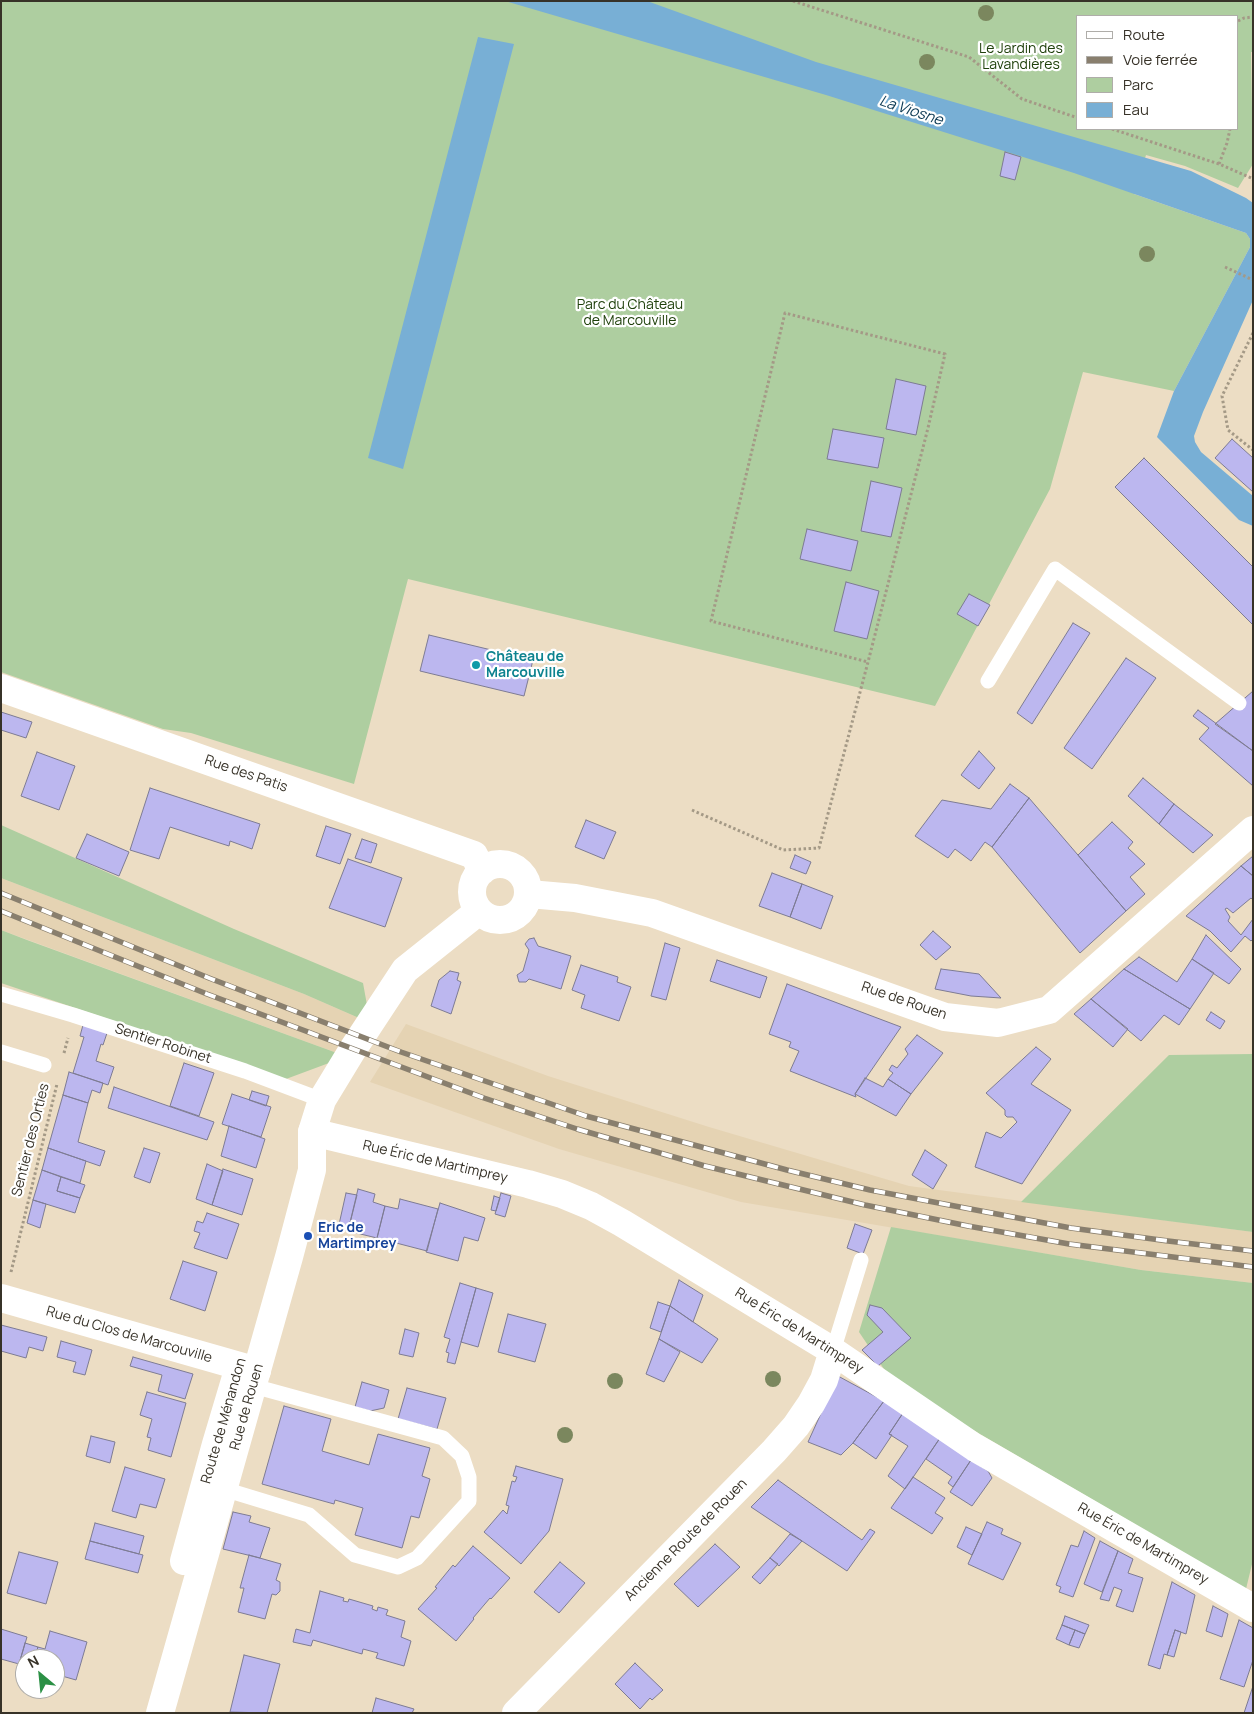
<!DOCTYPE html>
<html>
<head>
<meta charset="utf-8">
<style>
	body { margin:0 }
	#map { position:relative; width:1254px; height:1714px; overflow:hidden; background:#ecddc4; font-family:Manrope,sans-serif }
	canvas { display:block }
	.frame { position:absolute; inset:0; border:2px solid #373228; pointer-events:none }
	.legend { position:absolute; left:1076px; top:15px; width:162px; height:115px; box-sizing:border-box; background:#fff; border:1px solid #afada9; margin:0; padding:6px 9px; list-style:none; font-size:15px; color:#373228 }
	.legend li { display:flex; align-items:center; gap:10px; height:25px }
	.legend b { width:25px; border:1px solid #afada9 }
	.north { position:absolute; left:15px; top:1649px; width:50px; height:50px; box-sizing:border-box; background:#fff; border:1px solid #afada9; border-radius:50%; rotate:332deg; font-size:14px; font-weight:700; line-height:20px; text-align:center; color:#373228 }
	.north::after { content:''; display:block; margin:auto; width:18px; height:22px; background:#2b9045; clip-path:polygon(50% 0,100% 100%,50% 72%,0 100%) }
</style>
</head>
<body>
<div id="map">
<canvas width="1254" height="1714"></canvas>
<div class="frame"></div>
<ul class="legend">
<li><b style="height:6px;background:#fff"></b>Route</li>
<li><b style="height:6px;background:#897f6e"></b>Voie ferrée</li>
<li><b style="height:14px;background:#aecea0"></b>Parc</li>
<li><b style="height:14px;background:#78afd5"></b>Eau</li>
</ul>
<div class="north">N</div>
</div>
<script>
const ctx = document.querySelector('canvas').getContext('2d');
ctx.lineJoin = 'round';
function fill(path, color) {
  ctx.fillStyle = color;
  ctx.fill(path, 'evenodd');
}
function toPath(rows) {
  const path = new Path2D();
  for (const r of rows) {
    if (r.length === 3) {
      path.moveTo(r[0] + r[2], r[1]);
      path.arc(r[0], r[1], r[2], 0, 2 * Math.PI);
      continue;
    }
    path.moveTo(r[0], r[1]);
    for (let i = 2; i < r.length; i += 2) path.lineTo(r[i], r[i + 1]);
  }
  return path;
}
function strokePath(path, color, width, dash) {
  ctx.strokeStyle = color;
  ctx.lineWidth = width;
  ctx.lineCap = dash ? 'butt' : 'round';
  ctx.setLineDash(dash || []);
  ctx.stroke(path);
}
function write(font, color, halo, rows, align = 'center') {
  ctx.font = font + ' Manrope,sans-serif';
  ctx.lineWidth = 4.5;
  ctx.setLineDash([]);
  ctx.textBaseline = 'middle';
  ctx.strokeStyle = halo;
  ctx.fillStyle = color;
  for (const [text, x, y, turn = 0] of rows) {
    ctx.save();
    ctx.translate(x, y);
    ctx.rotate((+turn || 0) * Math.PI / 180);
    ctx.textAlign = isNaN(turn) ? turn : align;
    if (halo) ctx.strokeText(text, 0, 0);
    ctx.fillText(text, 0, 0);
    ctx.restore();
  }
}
const built = toPath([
	[1,878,304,994,359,1018,337,1053,1,930],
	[406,1024,548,1076,709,1127,909,1186,1253,1232,1253,1283,1141,1270,741,1202,559,1149,370,1082]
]);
const green = toPath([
	[1,1,1253,1,1253,52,1251,52,1253,164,1238,188,1185,166,1146,155,1134,194,1246,233,1250,239,1250,247,1174,391,1083,372,1050,489,935,706,408,579,354,784,191,733,163,729,1,672],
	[1078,16,1238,16,1238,129,1078,129],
	[1,825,234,929,363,983,367,1005,359,1018,304,994,1,878],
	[1,930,27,940,337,1053,329,1063,286,1079,1,983],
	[1253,1054,1253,1232,1021,1202,1169,1055],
	[891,1227,1141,1270,1253,1283,1253,1560,1246,1589,894,1384,859,1332]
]);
const water = toPath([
	[505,1,647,1,816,62,1191,171,1246,198,1253,203,1253,300,1203,412,1194,436,1195,442,1201,452,1253,496,1253,526,1239,520,1157,437,1174,391,1250,247,1250,239,1246,233,1074,173,826,95],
	[478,37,514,44,403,469,368,458]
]);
const building = toPath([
	[1005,152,1021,157,1015,180,1000,176,1005,152],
	[896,379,926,386,916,435,886,429,896,379],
	[833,429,884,438,878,468,827,459,833,429],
	[1232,439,1253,458,1253,492,1215,458,1232,439],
	[1144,458,1253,567,1253,625,1115,487,1144,458],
	[871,481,902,488,891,537,861,531,871,481],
	[807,529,858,541,851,571,800,559,807,529],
	[846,582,879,591,867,639,834,631,846,582],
	[969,594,990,605,978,626,957,614,969,594],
	[1073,623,1090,633,1032,724,1017,713,1073,623],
	[429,635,533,660,524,696,420,671,429,635],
	[1126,658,1156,678,1092,769,1064,748,1126,658],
	[1253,691,1253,751,1215,724,1253,691],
	[1198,710,1253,751,1253,786,1199,739,1209,728,1193,716,1198,710],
	[1,712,32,722,26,738,1,730,1,712],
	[979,751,995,768,979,789,961,775,979,751],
	[37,752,75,766,59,810,21,796,37,752],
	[1143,778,1174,804,1159,824,1128,796,1143,778],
	[1010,784,1029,798,992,847,985,842,971,861,955,849,948,858,915,836,942,800,991,809,1010,784],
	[150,788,260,824,252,849,230,841,229,846,170,827,159,859,130,850,150,788],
	[1029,798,1126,911,1080,953,992,847,1029,798],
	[1174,804,1213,835,1193,853,1159,824,1174,804],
	[586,820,616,832,604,859,575,847,586,820],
	[1112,822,1133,842,1128,848,1145,864,1130,877,1145,894,1126,911,1078,855,1112,822],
	[326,826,351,834,340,864,316,856,326,826],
	[87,834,129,852,119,876,76,858,87,834],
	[362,839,377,844,371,863,355,858,362,839],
	[795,855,811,862,806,874,790,868,795,855],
	[1253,856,1253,876,1241,866,1253,856],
	[348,859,402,878,385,927,329,908,348,859],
	[1241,866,1253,876,1253,900,1251,898,1233,913,1227,908,1225,909,1230,917,1228,921,1241,935,1253,919,1253,939,1251,941,1245,936,1231,952,1210,931,1186,916,1241,866],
	[772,873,802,884,790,917,759,906,772,873],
	[802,884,833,896,821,929,790,917,802,884],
	[933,931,951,947,936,960,920,945,933,931],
	[1206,935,1241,969,1229,984,1192,959,1206,935],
	[534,938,538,946,571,956,561,989,529,979,526,982,519,982,517,975,523,971,529,950,525,944,529,939,534,938],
	[665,943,680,948,666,1000,651,996,665,943],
	[1139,957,1177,982,1192,959,1214,973,1190,1009,1124,969,1139,957],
	[717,960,767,977,760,998,710,981,717,960],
	[581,965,618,977,617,982,631,987,619,1021,581,1008,585,995,572,990,581,965],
	[941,969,979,974,1001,998,971,996,935,989,941,969],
	[1124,969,1190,1009,1179,1025,1164,1015,1141,1041,1091,999,1124,969],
	[450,971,459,973,457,980,461,982,451,1014,431,1006,439,980,450,971],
	[787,984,901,1027,855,1094,856,1097,790,1071,799,1051,789,1047,791,1042,769,1034,787,984],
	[1091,999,1128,1029,1113,1047,1074,1014,1091,999],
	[1211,1012,1225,1021,1220,1029,1206,1020,1211,1012],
	[83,1025,107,1033,103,1045,101,1044,96,1061,114,1067,108,1085,73,1073,84,1037,80,1036,83,1025],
	[917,1035,943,1053,911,1094,888,1079,893,1073,889,1070,892,1065,897,1068,908,1054,905,1049,917,1035],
	[1036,1047,1051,1059,1031,1084,1071,1110,1022,1184,975,1167,986,1132,1001,1138,1017,1122,1013,1117,1007,1117,1005,1115,1005,1110,986,1093,1036,1047],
	[184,1063,214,1073,199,1116,170,1106,184,1063],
	[69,1072,103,1083,100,1093,92,1090,88,1103,63,1095,69,1072],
	[865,1078,883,1087,888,1079,911,1094,896,1116,855,1094,865,1078],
	[114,1087,214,1122,207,1140,108,1108,114,1087],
	[252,1091,269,1096,266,1106,249,1100,252,1091],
	[232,1094,271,1107,261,1137,222,1124,232,1094],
	[63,1095,88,1103,78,1142,105,1151,100,1166,48,1148,63,1095],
	[229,1126,265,1139,256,1168,221,1156,229,1126],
	[48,1148,86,1161,80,1183,42,1170,48,1148],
	[144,1148,160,1153,150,1183,134,1177,144,1148],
	[925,1150,947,1165,933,1189,912,1175,925,1150],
	[207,1164,223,1171,212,1205,196,1199,207,1164],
	[223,1169,253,1179,242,1215,212,1205,223,1169],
	[42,1170,61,1177,57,1191,80,1198,75,1213,33,1200,42,1170],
	[61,1177,85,1185,80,1198,57,1191,61,1177],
	[358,1189,375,1194,373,1202,385,1206,377,1238,348,1231,358,1189],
	[346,1193,357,1195,348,1231,338,1229,346,1193],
	[501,1193,511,1196,505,1217,495,1214,501,1193],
	[494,1196,500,1198,496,1211,491,1210,494,1196],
	[400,1199,438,1209,427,1251,377,1238,385,1206,398,1209,400,1199],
	[33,1200,46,1204,40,1228,27,1223,33,1200],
	[440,1203,485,1218,478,1241,464,1237,458,1261,426,1252,440,1203],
	[207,1213,239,1224,227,1259,194,1248,200,1233,194,1231,197,1221,203,1223,207,1213],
	[855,1224,872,1230,863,1254,847,1248,855,1224],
	[183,1261,217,1272,205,1311,170,1299,183,1261],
	[679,1280,703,1295,693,1322,670,1306,679,1280],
	[460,1283,476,1288,455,1364,447,1362,449,1353,446,1352,450,1339,444,1337,460,1283],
	[476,1288,493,1293,478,1347,461,1342,476,1288],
	[658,1302,670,1306,661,1332,650,1328,658,1302],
	[870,1305,882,1308,911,1338,878,1366,862,1350,883,1332,867,1315,870,1305],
	[670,1306,718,1339,702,1363,659,1339,670,1306],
	[508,1314,546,1324,535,1362,498,1352,508,1314],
	[1,1325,47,1337,43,1351,29,1347,26,1358,1,1351,1,1325],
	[405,1329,419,1333,413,1357,399,1354,405,1329],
	[659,1339,680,1352,664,1382,646,1374,659,1339],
	[61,1341,92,1350,85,1375,73,1372,76,1362,57,1357,61,1341],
	[133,1357,193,1374,185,1399,158,1391,162,1375,130,1366,133,1357],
	[838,1376,884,1401,853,1443,841,1455,808,1442,838,1376],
	[362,1382,389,1390,384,1408,370,1411,355,1407,362,1382],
	[407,1388,446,1398,437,1429,398,1419,407,1388],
	[147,1392,186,1403,171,1457,148,1450,151,1438,147,1437,152,1419,140,1415,147,1392],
	[884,1401,903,1413,889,1434,892,1435,876,1459,853,1443,884,1401],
	[284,1406,331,1419,322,1451,369,1465,378,1434,430,1448,422,1476,430,1479,419,1518,411,1516,402,1548,355,1535,363,1508,335,1500,334,1504,262,1484,284,1406],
	[903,1413,940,1438,905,1489,888,1476,908,1446,889,1434,903,1413],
	[91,1436,115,1442,110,1463,86,1456,91,1436],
	[940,1438,971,1460,953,1487,948,1483,952,1477,926,1459,940,1438],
	[971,1460,988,1471,992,1478,972,1506,950,1492,971,1460],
	[516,1466,563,1479,549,1531,521,1564,484,1532,503,1510,507,1514,509,1506,506,1505,512,1481,515,1482,517,1477,513,1476,516,1466],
	[125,1467,165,1479,156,1508,140,1504,136,1518,112,1511,125,1467],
	[913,1477,945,1498,935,1513,943,1518,932,1534,891,1508,913,1477],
	[778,1480,862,1540,870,1529,875,1532,847,1571,751,1507,778,1480],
	[233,1512,251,1516,249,1522,270,1528,260,1558,223,1549,233,1512],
	[987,1522,1003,1529,1001,1534,1021,1543,1003,1580,968,1564,987,1522],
	[95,1523,144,1536,139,1554,90,1541,95,1523],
	[966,1527,982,1534,972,1555,957,1547,966,1527],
	[1084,1531,1095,1538,1073,1597,1059,1592,1061,1587,1056,1585,1071,1545,1078,1547,1084,1531],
	[790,1534,802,1541,779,1566,770,1558,790,1534],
	[90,1541,143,1555,138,1573,85,1559,90,1541],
	[1100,1541,1118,1551,1102,1592,1084,1584,1100,1541],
	[715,1544,740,1567,698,1607,674,1584,715,1544],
	[473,1546,510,1578,491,1599,490,1598,473,1618,474,1619,456,1641,418,1609,437,1588,435,1587,453,1565,455,1567,473,1546],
	[1118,1551,1133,1559,1128,1573,1143,1578,1133,1612,1116,1606,1122,1590,1114,1587,1109,1601,1100,1599,1118,1551],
	[19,1552,58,1562,46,1604,7,1593,19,1552],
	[249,1555,281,1564,276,1580,280,1582,280,1591,276,1595,272,1594,265,1619,238,1612,244,1588,240,1588,249,1555],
	[770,1558,778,1564,760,1584,752,1577,770,1558],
	[560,1562,585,1583,559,1613,534,1592,560,1562],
	[1172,1582,1195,1595,1186,1634,1175,1630,1167,1655,1164,1654,1160,1669,1148,1665,1172,1582],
	[320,1591,344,1598,343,1601,348,1602,349,1599,373,1606,372,1609,377,1611,378,1607,388,1610,386,1615,405,1621,401,1637,411,1641,404,1666,376,1658,378,1653,363,1649,362,1654,313,1640,311,1646,293,1642,296,1629,310,1633,320,1591],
	[1213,1606,1228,1614,1222,1637,1206,1631,1213,1606],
	[1065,1616,1089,1625,1085,1634,1062,1625,1065,1616],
	[1239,1620,1253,1628,1253,1660,1244,1687,1220,1679,1239,1620],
	[1062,1625,1075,1630,1069,1645,1056,1639,1062,1625],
	[1,1629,27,1637,19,1664,1,1659,1,1629],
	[1075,1630,1085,1634,1079,1648,1069,1645,1075,1630],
	[1175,1630,1181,1632,1174,1657,1167,1655,1175,1630],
	[50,1631,87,1642,76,1680,55,1674,55,1659,34,1659,38,1647,45,1649,50,1631],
	[25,1643,38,1647,34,1659,25,1659,25,1665,19,1664,25,1643],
	[244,1655,280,1664,267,1713,230,1712,244,1655],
	[635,1663,663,1690,652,1700,650,1698,640,1709,615,1684,635,1663],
	[1253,1686,1253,1713,1244,1713,1253,1686],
	[376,1698,414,1709,412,1713,372,1713,376,1698]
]);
const path = toPath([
	[793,1,969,57,1022,99,1078,118],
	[1238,21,1244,18,1253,17],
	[1112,129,1219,164,1251,178,1253,180],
	[1219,164,1227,143,1230,129],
	[1225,267,1253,280],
	[1253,333,1222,396,1228,430,1253,450],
	[692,810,783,850,819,848,868,662,928,428,945,354,785,313,711,621,868,662],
	[64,1053,68,1038],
	[11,1272,57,1084]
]);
const service = toPath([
	[988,681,1055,569,1239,703],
	[1,994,73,1015,245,1071,322,1100],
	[1,1052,44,1065],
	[833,1351,861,1260],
	[217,1487,309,1515,355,1555,398,1567,417,1558,469,1501,469,1477,462,1456,443,1438,246,1384]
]);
const minor = toPath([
	[312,1132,528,1184,562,1194,591,1206,622,1223,833,1351,974,1447,1253,1608],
	[1,1298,257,1371],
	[516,1713,774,1451,796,1426,811,1404,824,1380,833,1351]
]);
const tertiary = toPath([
	[529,894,575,898,652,913,945,1017,998,1023,1049,1010,1253,830]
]);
const secondary = toPath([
	[1,688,474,855,482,871],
	[500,892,28],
	[184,1561,216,1444,236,1377],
	[160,1713,289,1257,312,1170,312,1132,322,1100,353,1049,405,970,479,911]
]);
const rail = toPath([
	[1,893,209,978,401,1052,586,1116,787,1170,870,1190,1071,1228,1168,1241,1253,1251],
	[1,911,207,994,484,1098,577,1129,705,1166,865,1205,968,1226,1069,1244,1253,1267]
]);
const trees = [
	[986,13],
	[927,62],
	[1147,254],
	[773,1379],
	[615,1381],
	[565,1435]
];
const markers = [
	[476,665,5,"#0f9aa8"],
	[308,1236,5,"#1a4fb4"]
];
const parkNames = [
	["Le Jardin des",1021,49],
	["Lavandières",1021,65],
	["Parc du Château",630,305],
	["de Marcouville",630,321]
];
const cultureNames = [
	["Château de",486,657],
	["Marcouville",486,673]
];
const streetNames = [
	["Rue des Patis",246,774,19],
	["Rue de Rouen",904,1001,19],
	["Sentier Robinet",163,1044,18],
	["Sentier des Orties",31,1140,-76],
	["Rue Éric de Martimprey",435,1162,13],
	["Rue Éric de Martimprey",799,1331,32],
	["Rue du Clos de Marcouville",129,1335,16],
	["Rue de Rouen",247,1407,-74],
	["Route de Ménandon",224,1421,-74],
	["Ancienne Route de Rouen",686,1540,-45],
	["Rue Éric de Martimprey",1143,1544,30]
];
const transitNames = [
	["Eric de",318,1228],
	["Martimprey",318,1244]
];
const waterNames = [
	["La Viosne",911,111,18]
];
fill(built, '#e5d3b3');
fill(green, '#aecea0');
fill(water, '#78afd5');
fill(building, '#bcb7ef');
strokePath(building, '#7d7b93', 1);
strokePath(path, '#a49986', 3, [2.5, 2.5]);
strokePath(service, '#fff', 15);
strokePath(minor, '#fff', 28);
strokePath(tertiary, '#fff', 28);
strokePath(secondary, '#fff', 28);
strokePath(rail, '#897f6e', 5.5);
strokePath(rail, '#fff', 4, [11]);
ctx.fillStyle = '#7b875e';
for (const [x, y] of trees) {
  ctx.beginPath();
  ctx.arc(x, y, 8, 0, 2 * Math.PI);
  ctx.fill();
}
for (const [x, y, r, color] of markers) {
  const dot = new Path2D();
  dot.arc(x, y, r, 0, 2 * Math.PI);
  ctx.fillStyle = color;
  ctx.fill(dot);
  strokePath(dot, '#fff', 2);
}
write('14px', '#1f400b', '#fff', parkNames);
write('bold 14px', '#0d838f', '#fff', cultureNames, 'left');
write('14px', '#373228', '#fff', streetNames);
write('bold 14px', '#164399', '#fff', transitNames, 'left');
write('italic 15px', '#0d3a54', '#fff', waterNames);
</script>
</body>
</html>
